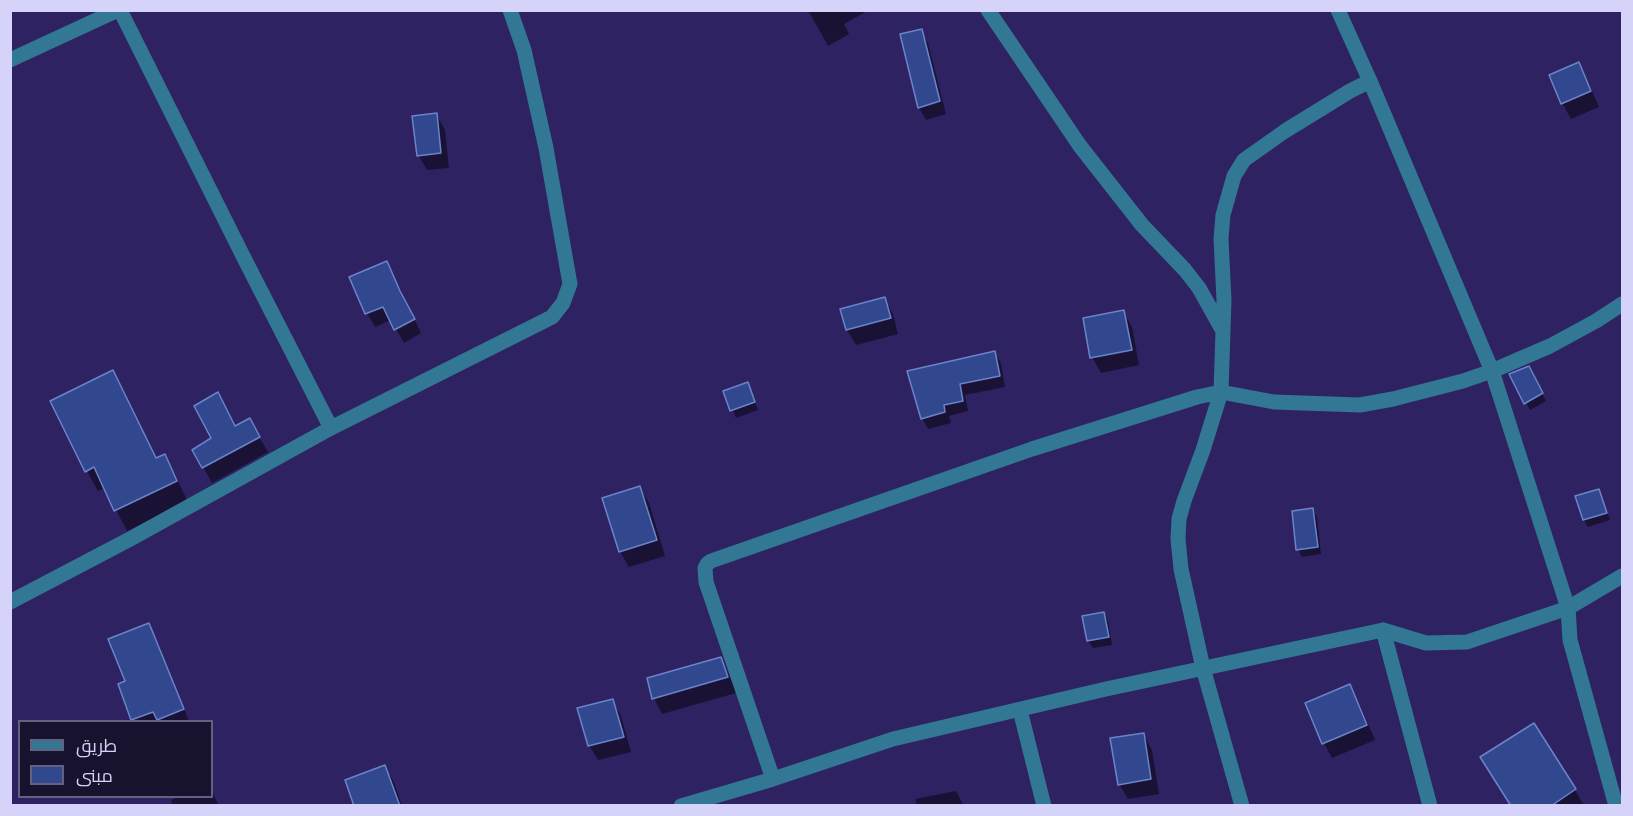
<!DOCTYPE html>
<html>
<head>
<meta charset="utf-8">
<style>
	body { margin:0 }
	#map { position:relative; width:1633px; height:816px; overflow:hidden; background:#2f2262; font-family:"Roboto Condensed",Cairo,sans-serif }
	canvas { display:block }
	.frame { position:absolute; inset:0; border:12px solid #d5d3fa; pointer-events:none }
	.legend { position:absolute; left:18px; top:720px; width:195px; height:78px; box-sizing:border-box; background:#17132f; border:2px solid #636080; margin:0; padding:8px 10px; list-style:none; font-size:18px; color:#d5d3fa }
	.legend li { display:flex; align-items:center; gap:12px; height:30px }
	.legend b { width:30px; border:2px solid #636080 }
</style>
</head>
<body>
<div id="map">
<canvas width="1633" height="816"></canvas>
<div class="frame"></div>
<ul class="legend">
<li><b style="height:8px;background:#327793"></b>طريق</li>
<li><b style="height:16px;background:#31478e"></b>مبنى</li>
</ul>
</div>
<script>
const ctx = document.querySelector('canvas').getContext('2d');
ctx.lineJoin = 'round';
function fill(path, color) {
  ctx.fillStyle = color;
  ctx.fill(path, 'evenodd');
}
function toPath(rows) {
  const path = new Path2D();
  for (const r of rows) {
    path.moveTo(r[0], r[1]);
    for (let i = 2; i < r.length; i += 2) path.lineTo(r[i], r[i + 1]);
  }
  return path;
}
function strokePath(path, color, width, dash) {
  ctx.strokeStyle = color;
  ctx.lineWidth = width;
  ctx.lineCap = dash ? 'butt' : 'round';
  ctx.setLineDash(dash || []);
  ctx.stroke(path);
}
const shadow = toPath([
	[808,10,869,10,844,24,849,34,828,46],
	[921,31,928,43,946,114,926,120,919,108,902,36],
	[1579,64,1587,79,1599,107,1571,119,1562,103],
	[436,114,445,130,449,168,427,170,418,155],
	[387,263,421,333,404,343,391,320,375,327,367,313,351,278],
	[885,299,893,314,898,334,856,345,847,330,842,310],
	[1123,311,1132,327,1139,365,1101,373,1092,357],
	[994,352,1001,363,1005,387,965,395,968,411,949,416,951,423,928,429,922,418],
	[1528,368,1546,401,1530,410,1511,375],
	[751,391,758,410,736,418,725,392],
	[124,392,157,460,164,456,176,477,188,502,127,531,105,488,98,491,87,471],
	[235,427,258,435,268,452,212,483,194,450],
	[640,488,649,503,665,556,629,567,620,552],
	[1598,490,1602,498,1610,520,1588,527,1584,520,1577,497],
	[1313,510,1317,517,1321,554,1302,557,1298,549],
	[1103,613,1108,621,1112,645,1093,648,1088,641,1084,617],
	[149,624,155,636,189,721,187,722,134,722,132,719],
	[721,659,729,675,736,693,662,714,654,698],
	[1349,686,1358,701,1375,740,1332,758,1324,743],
	[612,700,621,716,631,752,598,760,589,745],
	[1533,725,1575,790,1584,806,1512,806],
	[1144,735,1152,750,1159,794,1128,799,1119,784],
	[385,767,394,782,402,806,355,806],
	[212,791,219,806,173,806,171,800,181,796,212,796],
	[956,791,964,806,917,806,915,799]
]);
const building = toPath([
	[922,29,940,101,918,108,900,34,922,29],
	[1579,62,1591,91,1561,104,1549,75,1579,62],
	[437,113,441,153,417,156,412,116,437,113],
	[387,261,400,291,415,319,394,330,383,307,365,314,349,277,387,261],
	[885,297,891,318,846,330,840,309,885,297],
	[1124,310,1132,350,1090,358,1083,318,1124,310],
	[995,351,1000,376,960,384,963,401,944,405,945,412,921,419,907,371,995,351],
	[1529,366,1543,393,1524,404,1509,374,1529,366],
	[113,370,156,458,165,454,177,481,114,511,94,467,85,472,50,401,113,370],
	[748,382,755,402,730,411,723,391,748,382],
	[218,392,235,426,250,418,260,437,202,468,192,450,211,438,194,406,218,392],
	[640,486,657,540,619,552,602,498,640,486],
	[1599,489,1607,513,1583,520,1575,496,1599,489],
	[1313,508,1318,547,1296,550,1292,511,1313,508],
	[1104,612,1109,637,1087,641,1082,616,1104,612],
	[149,623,184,709,157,720,153,712,131,720,118,684,125,681,108,639,149,623],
	[721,657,728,677,652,699,647,678,721,657],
	[1350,684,1367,725,1322,744,1305,703,1350,684],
	[613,699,624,737,588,746,577,708,613,699],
	[1534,723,1576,789,1551,806,1511,806,1480,757,1534,723],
	[1144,733,1151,779,1118,785,1110,738,1144,733],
	[385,765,400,806,354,806,345,780,385,765]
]);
const minor = toPath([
	[120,10,244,258,331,428],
	[988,10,1080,146,1142,225,1185,270,1199,288,1223,331],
	[1338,10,1370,81,1492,371,1568,608,1570,640,1616,806],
	[10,60,118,10],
	[10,602,132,538,331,428,552,317,563,303,570,284,546,148,524,50,510,10],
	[1383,630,1430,806],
	[1020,710,1044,806],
	[773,779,706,582,705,568,707,564,711,561,1032,449,1197,397,1221,392,1274,402,1360,405,1393,399,1463,381,1492,371,1550,346,1596,321,1622,304],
	[681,806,773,779,893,739,1106,689,1383,630,1426,643,1467,642,1568,608,1622,576],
	[1242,806,1203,668,1181,569,1178,539,1179,519,1184,501,1203,450,1221,392,1224,300,1221,239,1223,215,1234,176,1244,160,1285,131,1350,91,1370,81]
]);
fill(shadow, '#0007');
fill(building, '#31478e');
strokePath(building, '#6b84c9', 1.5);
strokePath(minor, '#327793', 15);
</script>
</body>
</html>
